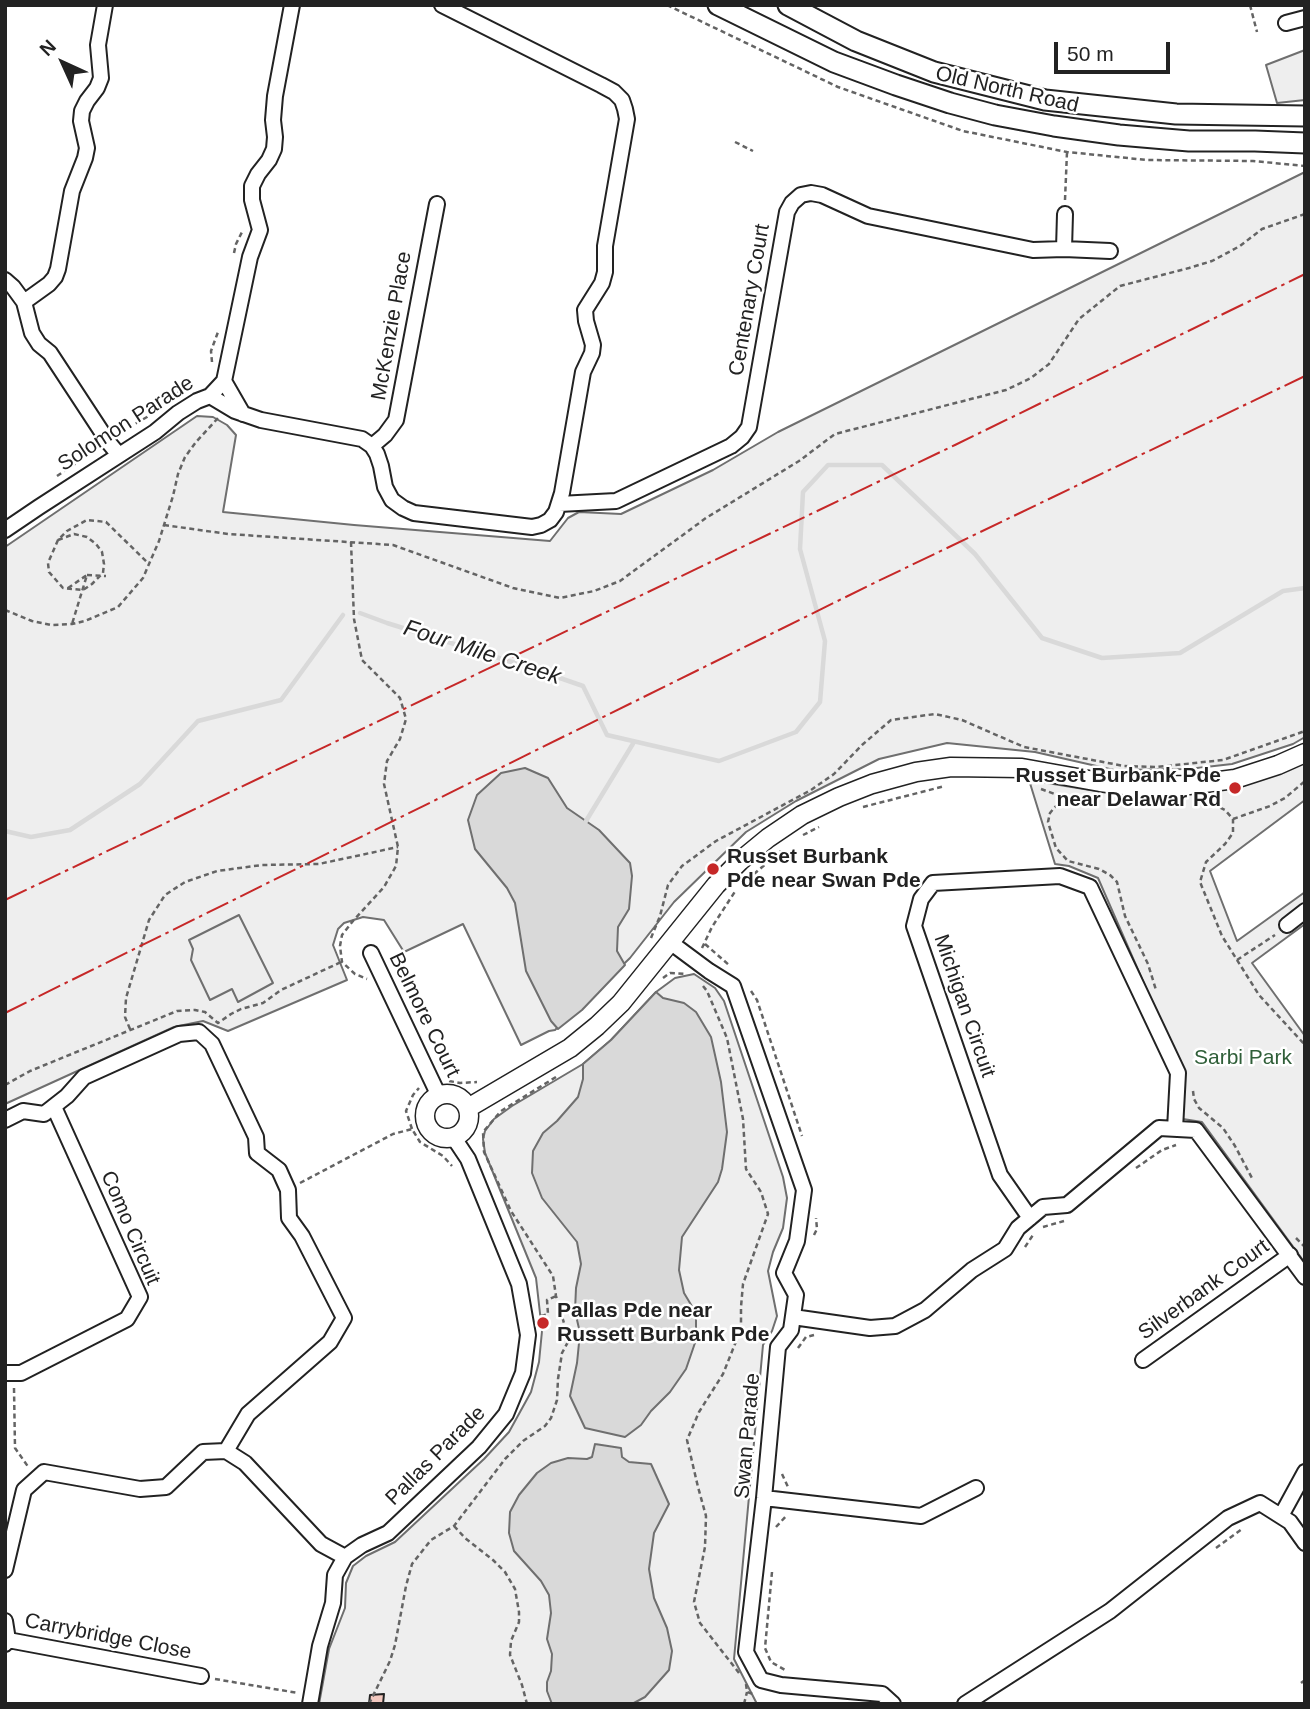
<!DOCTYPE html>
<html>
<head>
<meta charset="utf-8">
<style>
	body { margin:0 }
	#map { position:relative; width:1310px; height:1709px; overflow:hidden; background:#fff; font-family:Arial,sans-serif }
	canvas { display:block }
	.frame { position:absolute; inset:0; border:7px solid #222; pointer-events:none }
	.north { position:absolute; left:28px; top:28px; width:70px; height:70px; -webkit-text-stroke:5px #fff; paint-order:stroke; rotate:315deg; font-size:19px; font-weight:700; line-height:28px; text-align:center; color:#222 }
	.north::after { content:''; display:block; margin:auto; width:24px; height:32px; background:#222; clip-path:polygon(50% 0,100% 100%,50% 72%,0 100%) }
	.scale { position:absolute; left:1054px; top:42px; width:116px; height:32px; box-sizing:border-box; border:4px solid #222; border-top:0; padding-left:9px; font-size:21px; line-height:24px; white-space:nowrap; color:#222; -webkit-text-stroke:5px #fff; paint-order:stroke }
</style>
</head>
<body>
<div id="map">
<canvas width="1310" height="1709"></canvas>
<div class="frame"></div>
<div class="north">N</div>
<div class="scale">50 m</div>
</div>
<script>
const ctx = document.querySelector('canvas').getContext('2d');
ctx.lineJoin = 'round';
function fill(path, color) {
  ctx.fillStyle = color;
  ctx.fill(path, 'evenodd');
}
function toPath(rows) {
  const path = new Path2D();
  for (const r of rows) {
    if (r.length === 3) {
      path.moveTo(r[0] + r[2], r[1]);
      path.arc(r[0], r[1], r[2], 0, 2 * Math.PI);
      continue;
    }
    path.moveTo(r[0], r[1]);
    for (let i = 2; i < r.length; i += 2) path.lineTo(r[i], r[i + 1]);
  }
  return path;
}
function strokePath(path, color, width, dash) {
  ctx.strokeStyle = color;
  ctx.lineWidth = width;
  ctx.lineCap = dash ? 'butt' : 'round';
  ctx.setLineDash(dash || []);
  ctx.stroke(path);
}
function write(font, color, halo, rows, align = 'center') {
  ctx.font = font + ' Arial,sans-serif';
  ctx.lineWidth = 5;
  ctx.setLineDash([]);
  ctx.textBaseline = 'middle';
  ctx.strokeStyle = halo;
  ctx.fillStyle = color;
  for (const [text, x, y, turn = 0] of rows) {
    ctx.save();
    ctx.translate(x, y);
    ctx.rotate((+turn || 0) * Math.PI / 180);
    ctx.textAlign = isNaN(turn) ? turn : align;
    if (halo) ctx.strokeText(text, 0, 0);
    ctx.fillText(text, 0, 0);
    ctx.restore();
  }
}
const green = toPath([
	[1305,50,1305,100,1277,103,1266,65,1305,50],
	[1305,172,1305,737,1293,744,1232,764,1188,769,1114,770,1035,752,947,743,879,759,796,801,746,832,674,902,630,958,555,1030,549,1031,521,1045,463,924,404,952,384,920,363,917,344,923,338,929,333,945,347,980,228,1031,203,1021,174,1027,5,1104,5,547,197,416,213,417,227,425,236,435,223,512,354,525,550,541,568,518,579,512,621,514,713,470,778,432,1305,172],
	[1305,763,1305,800,1210,871,1237,941,1305,892,1305,924,1252,963,1305,1036,1305,1263,1202,1122,1183,1119,1183,1073,1098,878,1069,866,1055,864,1029,780,1102,792,1159,796,1237,787,1305,763],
	[694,974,715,988,724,1001,783,1177,787,1198,783,1228,773,1252,768,1271,777,1316,772,1331,763,1345,734,1659,757,1704,319,1704,329,1649,345,1608,346,1583,353,1566,366,1556,395,1542,484,1459,509,1432,531,1392,539,1362,542,1331,536,1278,485,1153,483,1139,485,1131,494,1119,512,1106,583,1064,611,1040,656,992,675,978,694,974]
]);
const parking = toPath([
	[239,915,273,983,238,1002,232,989,210,1000,191,960,193,949,189,940,239,915]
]);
const water = toPath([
	[525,768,548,778,567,808,599,830,630,863,632,876,629,909,618,927,617,951,625,965,582,1010,558,1029,551,1021,526,971,515,903,507,888,475,849,468,820,477,795,501,773,525,768],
	[656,992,663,998,684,1003,696,1012,711,1037,721,1082,727,1132,722,1169,718,1182,682,1237,679,1270,684,1293,696,1313,696,1340,686,1369,670,1392,651,1411,641,1425,625,1437,585,1428,570,1396,577,1363,580,1333,575,1311,576,1288,581,1264,577,1242,542,1198,532,1173,533,1151,543,1133,557,1121,578,1097,583,1079,583,1064,611,1040,656,992],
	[595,1444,621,1448,622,1457,629,1462,651,1464,669,1504,654,1533,649,1569,654,1598,667,1628,672,1651,669,1670,645,1697,632,1704,552,1704,547,1691,547,1682,551,1671,552,1654,547,1639,551,1613,549,1595,541,1581,514,1551,509,1533,510,1512,519,1495,537,1473,551,1463,568,1458,587,1459,592,1457,595,1444]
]);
const stream = toPath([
	[360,613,387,623,531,668,583,686,607,735,719,761,796,732,820,702,825,641,800,549,803,492,828,465,882,465,975,554,1042,638,1102,658,1180,653,1283,591,1305,588],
	[586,821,634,742],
	[5,831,31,837,70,830,140,784,198,721,281,700,343,615]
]);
const building = toPath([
	[384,1694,383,1704,369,1704,370,1695,384,1694]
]);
const path = toPath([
	[667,5,838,87,963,131,1067,152,1147,160,1253,161,1305,166],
	[1250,5,1257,32],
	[735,142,753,151],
	[1065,200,1067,152],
	[234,253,236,244,243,230],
	[212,362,211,351,218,332],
	[121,432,147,417,175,394,185,390],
	[57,476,96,450],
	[164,525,228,534,393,545,513,588,560,598,594,591,620,581,706,518,799,461,835,434,1006,390,1031,378,1049,364,1079,319,1120,286,1189,268,1212,261,1240,246,1262,229,1305,214],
	[58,540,74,534,87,537,96,544,102,552,104,564,103,573,92,584,83,590,63,588,49,572,48,563,58,540,67,531,87,520,106,522,149,564],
	[351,542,354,619,362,660,400,698,406,719,400,739,387,761,384,784,398,847,396,866,384,887,353,921,342,935,340,946,342,962,355,974,367,979],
	[87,575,106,576],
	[68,588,87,575,72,624],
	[5,610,32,621,51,625,72,624,85,621,118,607,143,578,149,564,159,541,173,496,178,474,185,457,196,442,218,418],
	[1041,789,1071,800],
	[1083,797,1079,797,1055,807,1050,813,1048,822,1056,848,1068,861,1099,869,1110,875,1117,882,1125,916,1148,964,1156,990],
	[1205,800,1225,810,1233,819,1233,833,1225,844,1206,862,1200,882,1222,936,1259,995,1305,1045],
	[863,807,945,786],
	[1233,819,1270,806,1285,798,1305,781],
	[803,835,819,827],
	[741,885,781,851],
	[651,938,660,916,668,885,682,866,716,841,811,790,834,774,862,745,891,720,935,714,962,720,1024,747,1124,766,1157,767,1223,760,1305,731],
	[705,944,729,965],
	[702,948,712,927,736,890],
	[1237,960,1275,935],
	[663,978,670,973,686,974],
	[703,986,707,991,727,1038,743,1119,746,1169,761,1192,768,1214,743,1284,741,1307,741,1329,767,1340],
	[751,991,757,1000,802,1136],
	[130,1029,125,1017,126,998,149,920,165,895,185,882,217,871,262,865,319,864,398,847],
	[449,1081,460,1083,477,1082],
	[5,1085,30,1071,177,1011,195,1010,205,1012,218,1023,231,1014,241,1009,263,1003,281,990,341,962],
	[1193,1091,1194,1099,1199,1108,1223,1128,1235,1146,1253,1180],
	[412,1129,406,1111,413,1095,419,1088],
	[1136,1168,1162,1150,1176,1145],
	[300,1183,393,1134,412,1129,420,1142,443,1156,452,1166],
	[1043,1227,1064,1221],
	[814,1235,817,1229,816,1218],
	[1296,1238,1305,1247],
	[1025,1247,1033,1235],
	[541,1316,548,1314,547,1300,556,1296],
	[798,1348,806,1337,814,1335],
	[14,1388,15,1448,29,1468],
	[782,1474,788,1487],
	[454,1526,465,1538,493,1560,505,1572,515,1589,519,1612,519,1622,511,1641,510,1655,522,1685,527,1704],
	[776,1527,787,1515],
	[1216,1548,1242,1529],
	[772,1572,765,1648,771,1662,785,1670,784,1671],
	[739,1673,700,1623,694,1602,705,1547,706,1516,698,1487,687,1440,699,1412,723,1374,741,1329],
	[215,1679,298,1693],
	[1301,1683,1305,1680],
	[746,1684,747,1692,753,1694],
	[369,1704,390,1661,395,1645,406,1586,412,1564,431,1540,454,1526,505,1459,523,1441,545,1426,551,1418,557,1400,558,1379,562,1353,569,1340,556,1296,553,1276,511,1211,484,1152,483,1132,501,1111,556,1077],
	[744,1704,747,1692]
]);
const minor = toPath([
	[1286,23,1305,18],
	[1064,249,1065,214],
	[5,280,13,287,24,302,32,333,39,344,50,353,109,443,119,455],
	[24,302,49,284,55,277,58,269,72,191,85,158,87,148,81,121,82,111,87,101,97,88,101,78,98,45,105,5],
	[224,381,243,414],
	[210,396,235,411,261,420,362,439,372,446,377,454,381,466,385,487,392,500,403,508,414,513,532,527,541,525,550,520,556,512,562,493,583,372,592,353,593,345,586,321,585,310,602,283,605,272,605,246,627,119,625,109,622,100,614,92,601,85,442,5],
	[372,446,385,435,396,420,437,204],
	[559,504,616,501,731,446,742,437,749,427,787,212,792,203,801,195,811,193,822,195,868,216,1033,250,1064,249,1110,251],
	[5,530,39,507,155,432,178,413,197,401,210,396,224,381,250,257,260,230,252,200,252,186,258,174,269,160,274,149,275,137,273,120,275,96,292,5],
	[1287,925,1305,911],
	[670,942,709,971,733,986,804,1190,797,1241,784,1273,796,1295,791,1330,778,1347,764,1498,746,1652,761,1680,781,1685,882,1694,893,1704],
	[371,953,439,1096],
	[5,1120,23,1111,44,1114,67,1096,84,1077,179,1034,199,1032,212,1044,256,1137,257,1153,279,1170,288,1190,289,1218,302,1236,344,1318,330,1342,248,1414,226,1451],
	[1030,1218,1000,1175,914,926,921,899,933,883,1060,876,1090,887,1178,1073,1175,1129],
	[793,1317,870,1328,895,1326,925,1310,972,1270,1005,1249,1018,1228,1043,1207,1067,1205,1159,1128,1196,1130,1305,1277],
	[1143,1360,1290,1255],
	[5,1373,21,1373,127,1319,140,1297,54,1107],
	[764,1498,921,1516,976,1488],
	[1281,1516,1305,1472],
	[5,1570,24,1490,44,1472,140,1489,166,1487,203,1452,226,1451,245,1463,321,1544,345,1557],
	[5,1621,8,1640,5,1644],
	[8,1640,201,1676],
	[310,1704,320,1646,333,1603,335,1575,345,1557,362,1545,388,1533,479,1447,506,1414,523,1373,528,1335,519,1284,468,1159,454,1138],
	[965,1704,1110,1611,1228,1518,1260,1503,1290,1522,1305,1543]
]);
const tertiary = toPath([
	[447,1116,22],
	[468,1108,570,1048,597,1026,621,1003,716,885,740,861,768,838,802,815,839,797,872,784,916,772,951,767,1022,768,1100,782,1132,786,1189,785,1235,779,1278,765,1305,753]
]);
const secondary = toPath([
	[718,5,834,62,896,85,950,103,995,115,1054,126,1119,135,1189,141,1255,141,1305,143],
	[788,5,856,41,934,72,1045,100,1176,114,1305,116]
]);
const power = toPath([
	[5,900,955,445,1305,274],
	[5,1013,870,585,1305,376]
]);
const markers = [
	[1235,788,7,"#c62828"],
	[713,869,7,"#c62828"],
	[543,1323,7,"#c62828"]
];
const streetNames = [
	["Old North Road",1007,90,13],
	["Centenary Court",750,300,-80],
	["McKenzie Place",392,326,-80],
	["Solomon Parade",126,424,-33],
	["Michigan Circuit",964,1006,71],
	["Belmore Court",424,1015,64],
	["Como Circuit",130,1228,67],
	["Silverbank Court",1204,1290,-36],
	["Swan Parade",748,1436,-85],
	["Pallas Parade",436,1456,-45],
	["Carrybridge Close",108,1637,11]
];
const poiNames = [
	["Russet Burbank Pde",1221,776,"right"],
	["near Delawar Rd",1221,800,"right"],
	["Russet Burbank",727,857],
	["Pde near Swan Pde",727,881],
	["Pallas Pde near",557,1311],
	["Russett Burbank Pde",557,1335]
];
const parkNames = [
	["Sarbi Park",1243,1058]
];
const waterNames = [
	["Four Mile Creek",482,653,18]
];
fill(green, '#eee');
strokePath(green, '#6f6f6f', 2);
fill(parking, '#ededed');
strokePath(parking, '#6f6f6f', 2);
fill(water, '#d9d9d9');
strokePath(water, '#6f6f6f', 2);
strokePath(stream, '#d9d9d9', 4.5);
fill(building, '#f3c9c0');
strokePath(building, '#222', 2);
strokePath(minor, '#222', 18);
strokePath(tertiary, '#222', 21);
strokePath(secondary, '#222', 23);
strokePath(path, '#646464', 2.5, [5, 3.5]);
strokePath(minor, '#fff', 14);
strokePath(tertiary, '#fff', 18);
strokePath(secondary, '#fff', 19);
strokePath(power, '#c62828', 2, [24, 5, 3.5, 5]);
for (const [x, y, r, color] of markers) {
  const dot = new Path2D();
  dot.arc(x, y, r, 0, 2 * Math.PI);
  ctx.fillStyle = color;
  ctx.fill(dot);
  strokePath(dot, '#fff', 2.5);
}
write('21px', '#222', '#fff', streetNames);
write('bold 21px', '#222', '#fff', poiNames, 'left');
write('21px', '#2f5e38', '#fff', parkNames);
write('italic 23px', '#222', '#fff', waterNames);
</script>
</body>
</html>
